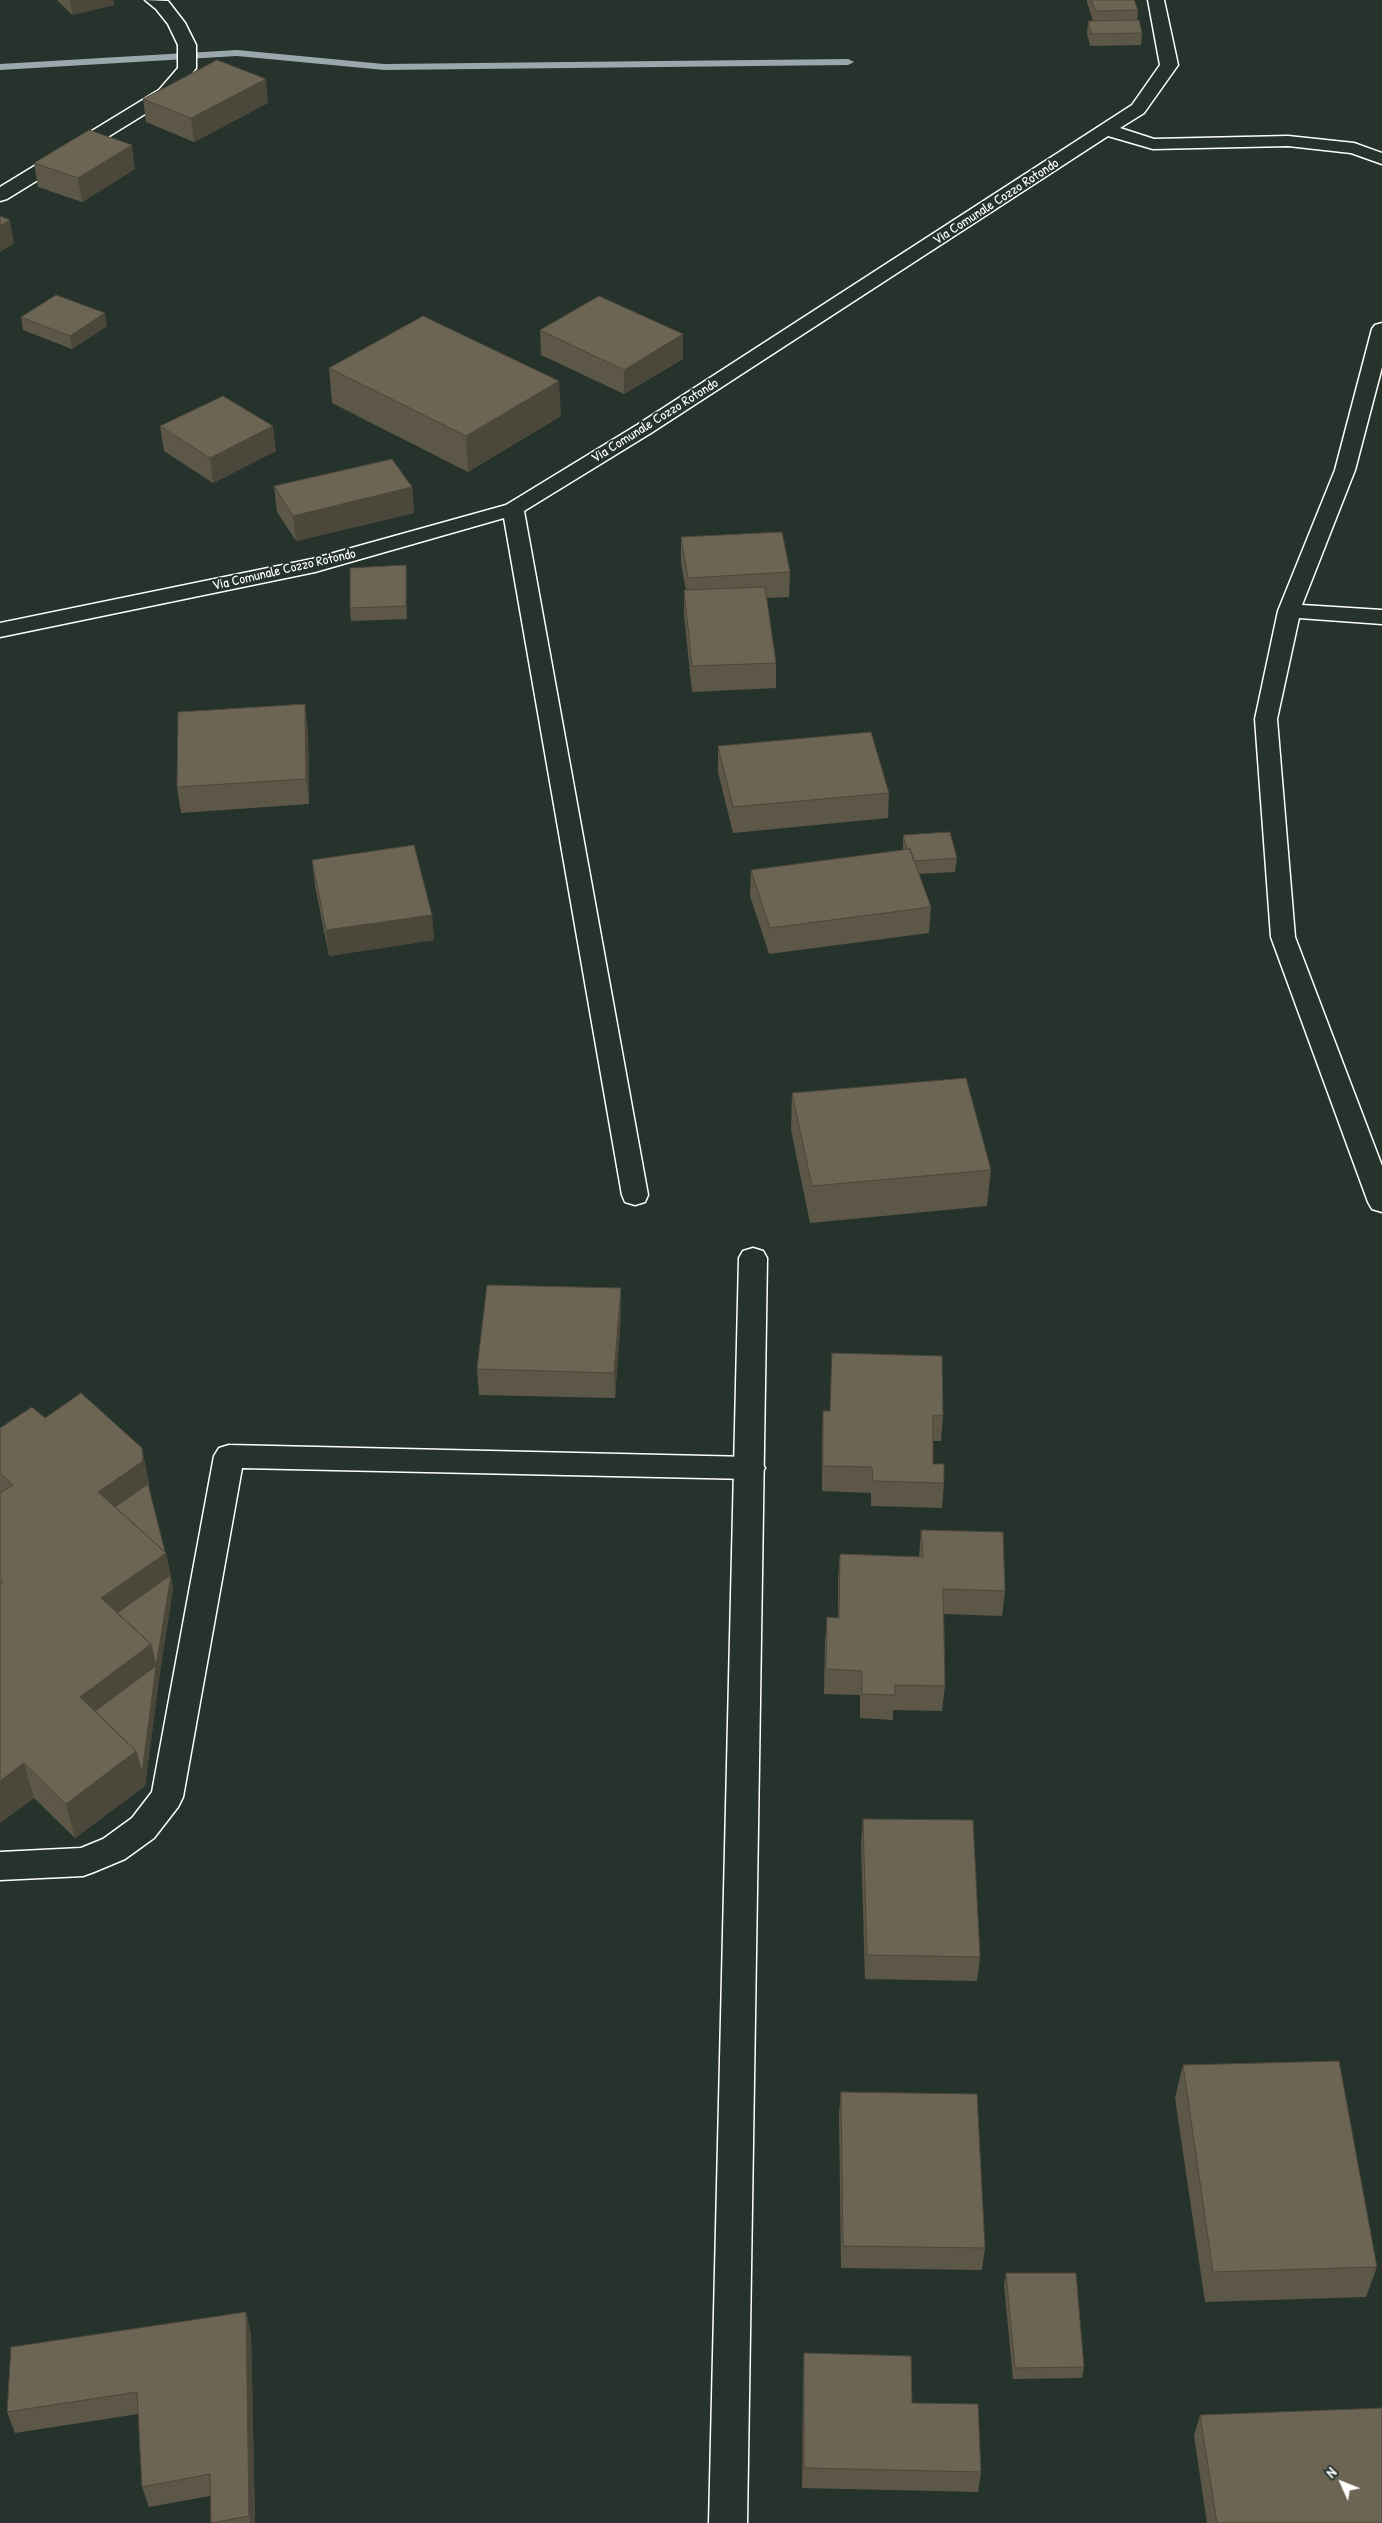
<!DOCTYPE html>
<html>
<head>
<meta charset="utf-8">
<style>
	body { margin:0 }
	#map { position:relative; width:1382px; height:2523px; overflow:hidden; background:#26332d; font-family:"Patrick Hand",sans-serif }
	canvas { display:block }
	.north { position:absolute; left:1317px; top:2458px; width:50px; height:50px; -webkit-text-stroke:4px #26332d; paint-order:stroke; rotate:314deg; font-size:14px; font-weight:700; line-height:20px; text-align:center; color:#fff }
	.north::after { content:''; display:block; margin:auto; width:18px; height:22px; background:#fff; clip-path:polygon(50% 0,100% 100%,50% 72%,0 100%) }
</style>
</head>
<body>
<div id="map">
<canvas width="1382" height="2523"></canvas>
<div class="north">N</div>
</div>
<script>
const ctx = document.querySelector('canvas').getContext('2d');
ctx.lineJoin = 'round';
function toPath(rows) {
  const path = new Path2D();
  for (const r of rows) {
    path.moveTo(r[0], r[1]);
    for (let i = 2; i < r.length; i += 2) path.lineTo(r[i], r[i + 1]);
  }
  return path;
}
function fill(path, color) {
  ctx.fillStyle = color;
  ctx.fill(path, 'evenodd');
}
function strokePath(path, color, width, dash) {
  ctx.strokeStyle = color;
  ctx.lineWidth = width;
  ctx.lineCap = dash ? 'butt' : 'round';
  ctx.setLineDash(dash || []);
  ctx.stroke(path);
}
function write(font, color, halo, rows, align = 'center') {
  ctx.font = font + ' "Patrick Hand",sans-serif';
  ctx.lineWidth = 4;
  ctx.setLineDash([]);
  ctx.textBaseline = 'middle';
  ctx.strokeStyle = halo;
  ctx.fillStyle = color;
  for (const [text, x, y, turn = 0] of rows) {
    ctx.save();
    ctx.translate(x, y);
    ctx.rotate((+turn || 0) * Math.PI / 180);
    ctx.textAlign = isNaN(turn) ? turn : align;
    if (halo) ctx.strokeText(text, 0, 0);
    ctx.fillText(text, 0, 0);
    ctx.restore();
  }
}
const stream = toPath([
	[237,50,384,64,848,59,854,62,848,65,384,70,237,56,0,70,0,64,237,50]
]);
const lane = toPath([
	[229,1445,750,1457,760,1460,765,1468,760,1476,750,1479,242,1468,183,1797,178,1807,154,1838,125,1859,94,1872,83,1876,0,1880,0,1852,81,1848,103,1839,132,1818,152,1792,214,1456,219,1448,229,1445]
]);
const street = toPath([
	[145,0,168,1,185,23,196,45,196,68,193,72,171,98,7,199,0,201,0,187,159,90,178,68,178,45,168,24,156,9,145,0],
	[1148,0,1164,0,1178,65,1144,113,1120,128,1154,139,1288,136,1354,143,1382,153,1382,164,1351,153,1288,146,1153,149,1108,136,651,433,524,511,648,1195,645,1202,635,1205,625,1202,622,1195,504,518,315,572,0,637,0,623,312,559,506,505,637,425,1132,105,1160,65,1148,0],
	[1382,323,1382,367,1355,470,1302,605,1382,610,1382,624,1299,618,1277,719,1295,937,1382,1166,1382,1212,1372,1209,1368,1202,1271,937,1255,719,1278,611,1335,470,1372,329,1375,325,1382,323],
	[753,1248,763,1251,767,1258,747,2523,709,2523,739,1258,743,1251,753,1248]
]);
const wall = toPath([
	[57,0,113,0,114,5,72,15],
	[1087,0,1134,0,1138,10,1137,20,1142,33,1141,45,1090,46,1087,33,1088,21,1093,21,1087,2],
	[143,99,268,103,194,142,146,122],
	[34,163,135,169,82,202,38,187],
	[21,317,107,326,72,349,23,330],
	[540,330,683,334,683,359,624,394,541,355],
	[329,368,561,416,468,472,332,403],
	[160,426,276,451,213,483,164,451],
	[274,486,412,487,414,513,296,541,277,512],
	[681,537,790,572,789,597,767,598,776,663,776,688,692,692,684,615,684,590,686,590,681,563],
	[406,565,407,578,407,619,351,621,350,608],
	[308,730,309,804,181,813,177,787],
	[718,746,889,793,888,818,733,833,718,772],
	[903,835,957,858,955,872,919,874,931,907,929,933,769,954,750,896,751,870,903,850],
	[312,860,432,915,434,940,329,956,315,886],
	[792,1093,991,1170,987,1206,810,1223,791,1130],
	[621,1314,615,1398,479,1395,477,1369],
	[832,1353,943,1415,941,1441,933,1441,933,1464,944,1483,942,1508,871,1506,871,1493,822,1491,822,1436,823,1411,830,1411],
	[45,1418,142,1448,149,1484,150,1494,165,1552,166,1553,173,1588,159,1679,145,1786,75,1838,34,1798,0,1823,0,1428],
	[921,1530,1005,1591,1002,1616,944,1614,945,1686,942,1711,893,1710,893,1720,860,1718,860,1695,824,1694,825,1642,827,1617,838,1618,838,1579,840,1554,919,1557],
	[863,1819,980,1957,977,1981,865,1979,861,1843],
	[1183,2065,1377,2267,1366,2297,1205,2302,1175,2098],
	[841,2092,985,2248,982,2270,841,2268,839,2115],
	[1006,2273,1084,2367,1082,2378,1013,2379,1004,2284],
	[246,2312,251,2334,255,2523,211,2523,210,2496,149,2507,142,2487,138,2414,15,2433,7,2412],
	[804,2353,912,2403,981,2472,978,2492,802,2488,803,2375],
	[1200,2415,1382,2523,1207,2523,1194,2436]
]);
const shadedWall = toPath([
	[70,0,113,0,114,5,72,15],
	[266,79,268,103,194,142,191,118],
	[132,145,135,169,82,202,78,178],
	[10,220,14,244,0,252,0,226],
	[105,313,107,326,72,349,70,336],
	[683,334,683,359,624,394,624,370],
	[559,381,561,416,468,472,466,436],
	[273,426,276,451,213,483,210,458],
	[412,487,414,513,296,541,293,516],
	[406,565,407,578,407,619,406,606],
	[305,704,308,730,309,804,306,779],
	[432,915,434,940,329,956,326,930],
	[621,1288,621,1314,615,1398,614,1373],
	[142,1448,149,1484,150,1497,113,1523,98,1492],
	[166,1553,173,1588,159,1679,156,1666,168,1592,116,1629,101,1598],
	[151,1644,159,1679,145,1786,75,1838,66,1804,154,1683,86,1719,80,1697],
	[24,1763,34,1798,0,1823,0,1781],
	[246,2312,251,2334,255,2523,251,2523,249,2516]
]);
const building = toPath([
	[1091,0,1134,0,1138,10,1096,11,1091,0],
	[1139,20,1142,33,1091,34,1088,21,1139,20],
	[217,60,266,79,191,118,143,99,217,60],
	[89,130,132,145,78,178,34,163,89,130],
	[0,216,10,220,0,226,0,216],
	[56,295,105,313,70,336,21,317,56,295],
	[599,296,683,334,624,370,540,330,599,296],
	[423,316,559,381,466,436,329,368,423,316],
	[223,396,273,426,210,458,160,426,223,396],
	[392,459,412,487,293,516,274,486,392,459],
	[782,532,790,572,688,578,681,537,782,532],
	[406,565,406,606,350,608,350,568,406,565],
	[765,587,776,663,692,666,684,590,765,587],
	[305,704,306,779,177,787,178,712,305,704],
	[871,732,889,793,733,807,718,746,871,732],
	[950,832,957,858,914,861,910,849,907,849,903,835,950,832],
	[414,845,432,915,326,930,312,860,414,845],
	[910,849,931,907,770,928,751,870,910,849],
	[966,1078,991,1170,812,1186,792,1093,966,1078],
	[487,1285,621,1288,614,1373,477,1369,487,1285],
	[832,1353,942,1356,943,1415,933,1416,933,1464,944,1464,944,1483,873,1481,872,1467,823,1466,823,1411,830,1411,832,1353],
	[81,1393,142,1448,143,1461,98,1492,166,1553,101,1598,151,1644,80,1697,136,1751,66,1804,24,1763,0,1781,0,1584,3,1582,0,1579,0,1493,13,1485,0,1473,0,1428,32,1407,45,1418,81,1393],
	[148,1484,165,1552,115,1507,148,1484],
	[921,1530,1003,1532,1005,1591,943,1589,945,1686,895,1685,895,1695,862,1694,862,1671,826,1669,827,1617,839,1618,840,1554,923,1557,921,1530],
	[171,1575,156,1666,151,1644,117,1613,171,1575],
	[156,1666,142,1773,136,1751,95,1711,156,1666],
	[863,1819,973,1820,980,1957,867,1955,863,1819],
	[1339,2061,1377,2267,1213,2272,1183,2065,1339,2061],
	[841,2092,977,2094,985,2248,843,2246,841,2092],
	[1006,2273,1076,2273,1084,2367,1015,2368,1006,2273],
	[246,2312,249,2516,211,2523,210,2474,142,2487,137,2392,7,2412,11,2347,246,2312],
	[804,2353,911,2356,912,2403,978,2404,981,2472,804,2468,804,2353],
	[1382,2408,1382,2523,1217,2523,1200,2415,1382,2408]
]);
const farStreetnames = [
	["Via Comunale Cozzo Rotondo",996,202,-33],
	["Via Comunale Cozzo Rotondo",655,421,-32],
	["Via Comunale Cozzo Rotondo",284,570,-13]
];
fill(stream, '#9aa7ac');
strokePath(lane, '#fff', 3);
strokePath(street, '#fff', 3);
fill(lane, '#26332d');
fill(street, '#26332d');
fill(wall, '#5d5748');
fill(shadedWall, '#4c473b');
fill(building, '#6c6554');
strokePath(building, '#4c473b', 1);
write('14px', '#fff', '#26332d', farStreetnames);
</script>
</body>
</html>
